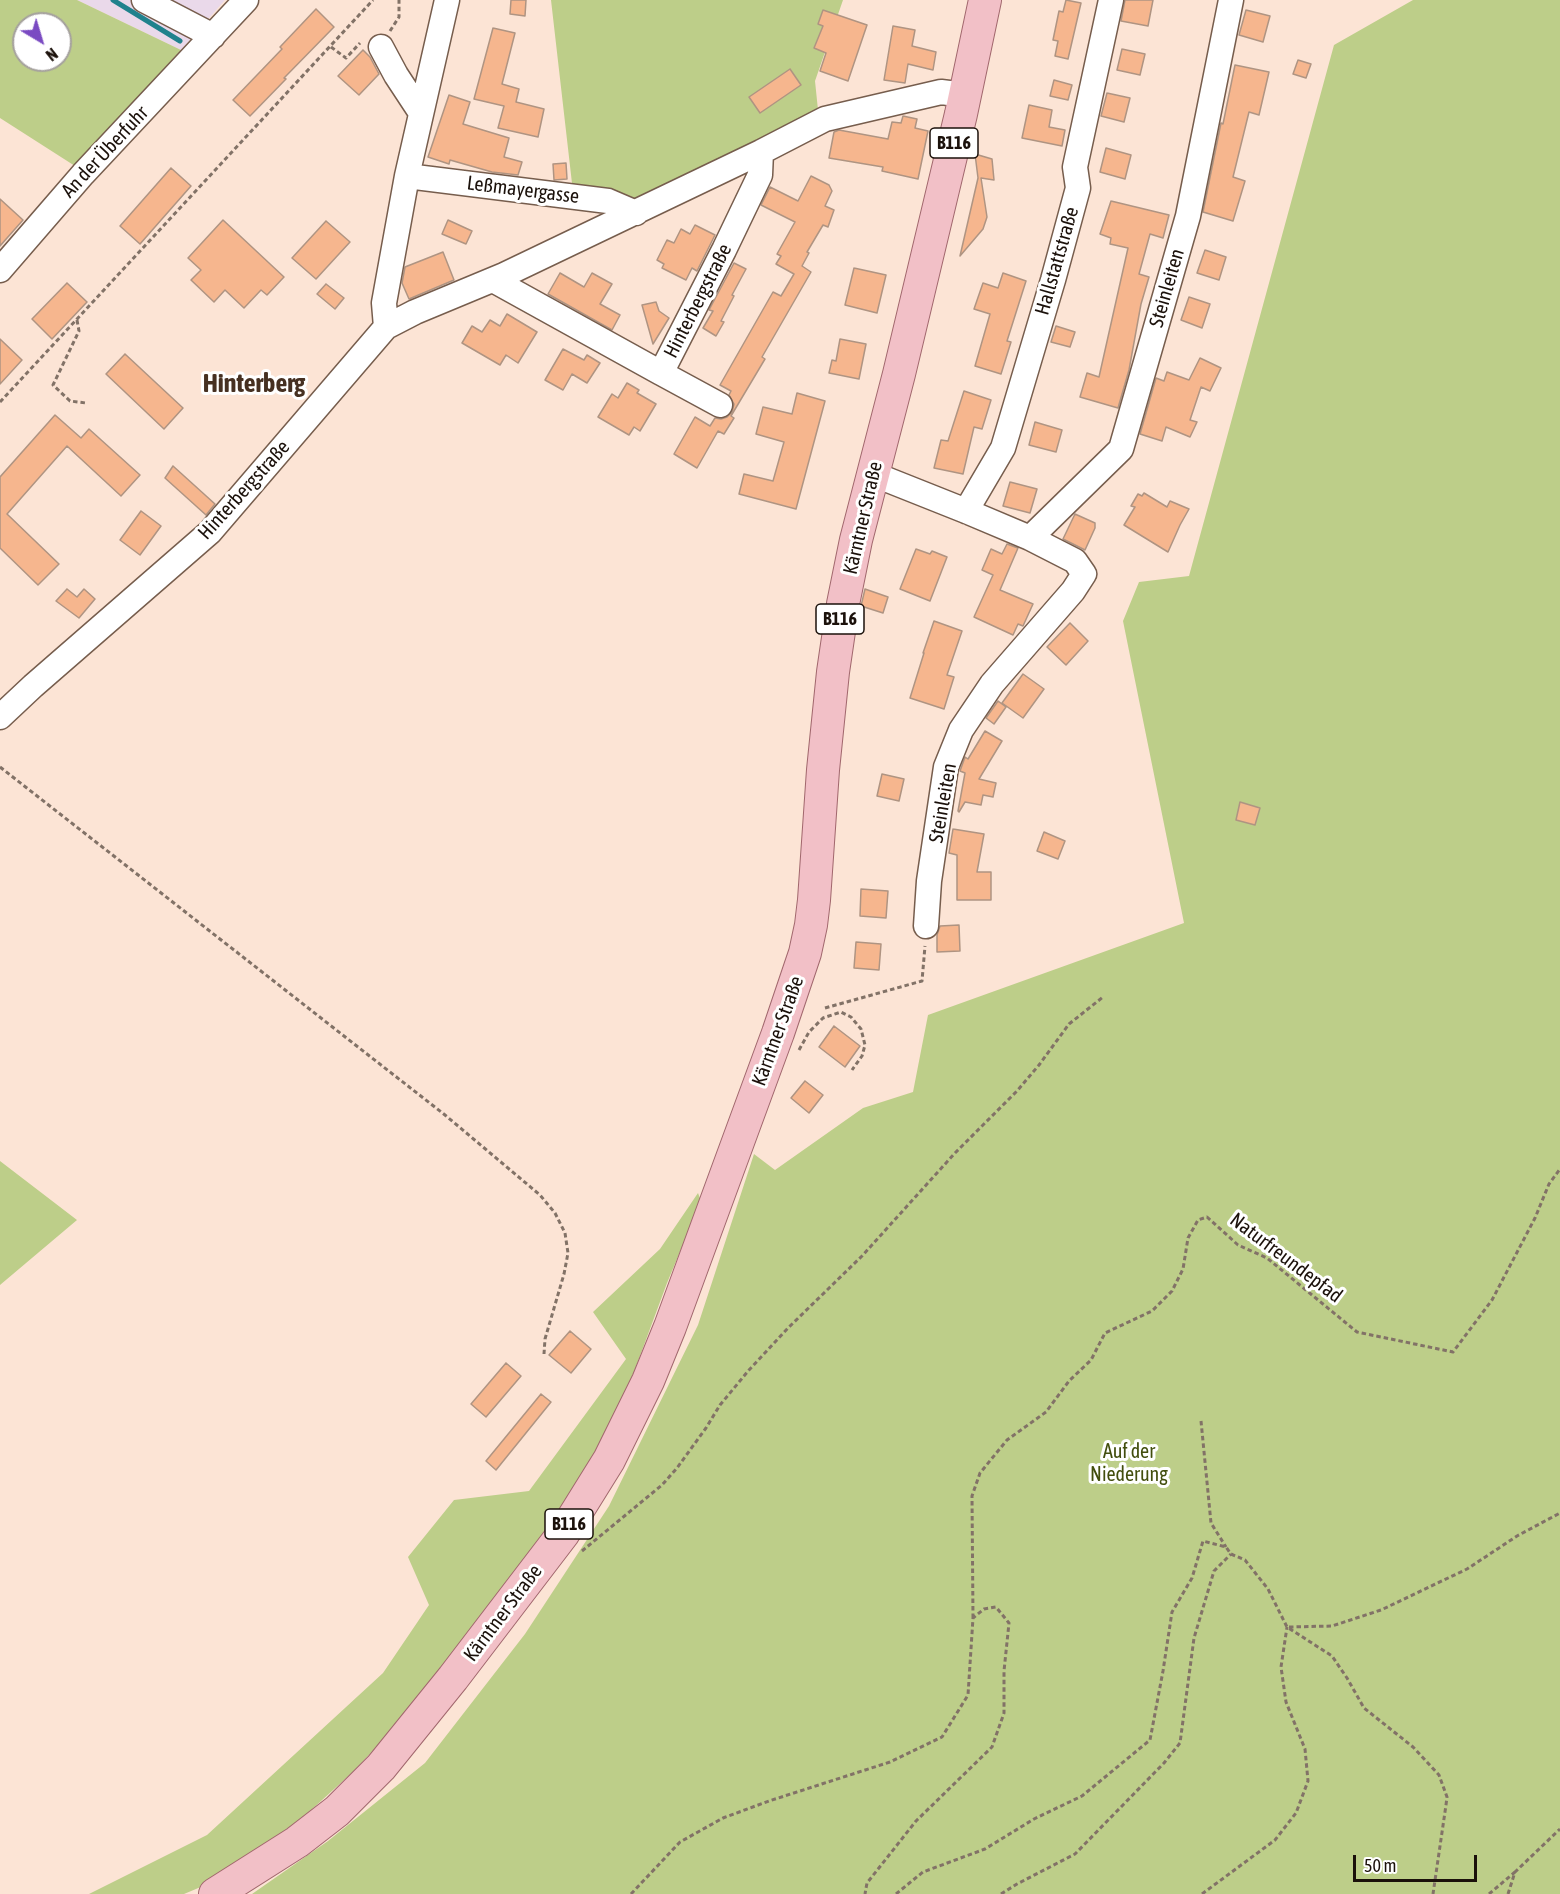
<!DOCTYPE html>
<html>
<head>
<meta charset="utf-8">
<style>
	body { margin:0 }
	#map { position:relative; width:1560px; height:1894px; overflow:hidden; background:#fce4d5; font-family:"Asap Condensed",sans-serif }
	canvas { display:block }
	.north { position:absolute; left:12px; top:12px; width:60px; height:60px; box-sizing:border-box; background:#fff; border:2px solid #a4a09d; border-radius:50%; rotate:142deg; font-size:16px; font-weight:700; line-height:24px; text-align:center; color:#1b110b }
	.north::after { content:''; display:block; margin:auto; width:21px; height:27px; background:#7a4ac2; clip-path:polygon(50% 0,100% 100%,50% 72%,0 100%) }
	.scale { position:absolute; left:1353px; top:1855px; width:124px; height:27px; box-sizing:border-box; border:3px solid #1b110b; border-top:0; padding-left:8px; font-size:18px; line-height:21px; white-space:nowrap; color:#1b110b; -webkit-text-stroke:4px #fff; paint-order:stroke }
</style>
</head>
<body>
<div id="map">
<canvas width="1560" height="1894"></canvas>
<div class="north">N</div>
<div class="scale">50 m</div>
</div>
<script>
const ctx = document.querySelector('canvas').getContext('2d');
ctx.lineJoin = 'round';
function fill(path, color) {
  ctx.fillStyle = color;
  ctx.fill(path, 'evenodd');
}
function toPath(rows) {
  const path = new Path2D();
  for (const r of rows) {
    path.moveTo(r[0], r[1]);
    for (let i = 2; i < r.length; i += 2) path.lineTo(r[i], r[i + 1]);
  }
  return path;
}
function strokePath(path, color, width, dash) {
  ctx.strokeStyle = color;
  ctx.lineWidth = width;
  ctx.lineCap = dash ? 'butt' : 'round';
  ctx.setLineDash(dash || []);
  ctx.stroke(path);
}
function write(font, color, halo, rows, align = 'center') {
  ctx.font = font + ' "Asap Condensed",sans-serif';
  ctx.lineWidth = 6;
  ctx.setLineDash([]);
  ctx.textBaseline = 'middle';
  ctx.strokeStyle = halo;
  ctx.fillStyle = color;
  for (const [text, x, y, turn = 0] of rows) {
    ctx.save();
    ctx.translate(x, y);
    ctx.rotate((+turn || 0) * Math.PI / 180);
    ctx.textAlign = isNaN(turn) ? turn : align;
    if (halo) ctx.strokeText(text, 0, 0);
    ctx.fillText(text, 0, 0);
    ctx.restore();
  }
}
const industrial = toPath([
	[77,0,225,0,181,50]
]);
const green = toPath([
	[0,0,77,0,181,50,75,166,0,118],
	[24,24,60,24,60,60,24,60],
	[551,0,843,0,815,81,818,110,640,202,573,192],
	[1413,0,1560,0,1560,1894,252,1894,328,1841,425,1763,525,1634,609,1506,698,1325,754,1154,775,1170,863,1108,913,1092,928,1015,1184,923,1123,621,1139,582,1189,576,1334,45],
	[0,1161,77,1220,0,1285],
	[698,1193,701,1201,667,1283,634,1372,611,1430,571,1496,498,1604,427,1692,355,1770,298,1822,215,1881,184,1894,89,1894,207,1835,383,1673,429,1605,408,1557,454,1500,529,1491,626,1359,593,1312,660,1249]
]);
const stream = toPath([
	[113,0,180,41]
]);
const building = toPath([
	[511,0,526,0,525,16,510,14,511,0],
	[1066,0,1081,3,1068,59,1055,56,1058,41,1053,40,1059,11,1063,12,1066,0],
	[1125,0,1153,0,1148,26,1121,21,1125,0],
	[316,9,334,27,284,78,286,79,250,116,233,100,282,49,280,47,316,9],
	[823,10,867,25,848,81,820,71,826,53,814,48,823,26,818,24,823,10],
	[1246,10,1270,16,1263,42,1239,35,1246,10],
	[893,26,915,30,912,46,936,52,933,70,908,64,905,83,884,80,893,26],
	[493,28,515,33,502,84,519,89,516,102,544,109,538,137,498,128,504,106,474,99,493,28],
	[1122,49,1145,54,1140,75,1117,70,1122,49],
	[363,50,370,57,379,74,359,95,338,76,363,50],
	[1298,60,1311,64,1306,78,1293,74,1298,60],
	[1235,65,1269,72,1259,115,1249,112,1233,177,1245,181,1233,221,1203,212,1221,123,1223,124,1235,65],
	[790,69,801,85,760,113,749,97,790,69],
	[1054,80,1072,85,1068,100,1050,96,1054,80],
	[1107,93,1130,98,1124,122,1101,116,1107,93],
	[449,95,470,102,463,124,509,138,504,157,522,162,518,175,492,172,450,160,449,164,428,157,449,95],
	[1029,105,1052,110,1049,127,1065,130,1062,146,1022,138,1029,105],
	[903,116,917,119,915,128,928,131,918,179,882,171,883,167,829,158,834,132,839,130,888,139,892,122,901,123,903,116],
	[1106,148,1131,155,1125,179,1100,172,1106,148],
	[975,154,992,159,994,180,981,178,987,217,983,229,960,256,978,178,975,154],
	[566,163,567,179,554,180,553,164,566,163],
	[171,168,191,186,140,244,120,226,171,168],
	[811,176,829,185,832,191,825,206,834,210,828,227,823,225,807,252,809,253,802,266,811,272,762,357,765,359,731,416,734,418,724,434,718,431,697,468,674,454,695,417,710,426,715,418,721,419,727,417,732,412,734,404,729,395,731,391,720,385,773,292,781,296,794,274,776,264,781,256,777,254,795,222,761,205,770,187,798,201,811,176],
	[0,199,23,220,0,246,0,199],
	[1111,201,1169,215,1163,238,1150,234,1139,274,1149,277,1141,304,1129,370,1118,408,1080,397,1087,373,1099,377,1128,248,1110,244,1111,238,1100,234,1111,201],
	[223,220,284,277,267,295,261,290,244,308,225,290,214,302,191,280,201,270,188,258,223,220],
	[448,220,472,231,466,244,442,234,448,220],
	[326,221,350,242,316,279,292,258,326,221],
	[695,225,715,235,697,271,692,268,686,280,662,268,664,264,657,260,667,240,674,243,681,229,690,234,695,225],
	[1205,250,1226,257,1219,280,1197,273,1205,250],
	[443,252,454,280,409,299,402,283,405,267,443,252],
	[734,263,746,269,732,295,734,296,721,321,724,322,716,336,703,328,713,311,709,310,734,263],
	[854,268,886,275,877,313,845,305,854,268],
	[560,273,584,287,592,273,612,284,600,304,620,315,612,330,548,294,560,273],
	[1003,273,1026,281,1007,341,1011,342,1001,374,975,366,990,314,974,309,983,283,998,288,1003,273],
	[67,283,87,302,52,339,32,319,67,283],
	[326,284,344,298,335,309,317,294,326,284],
	[1189,297,1210,304,1202,328,1181,320,1189,297],
	[656,302,659,311,669,318,653,344,642,305,656,302],
	[507,314,537,332,518,363,506,355,500,365,462,343,472,326,482,332,490,320,500,326,507,314],
	[1056,326,1075,332,1070,347,1051,342,1056,326],
	[0,339,22,360,0,384,0,339],
	[840,339,866,344,859,379,829,373,832,360,836,361,840,339],
	[563,349,584,360,587,355,600,363,587,383,572,374,563,390,545,380,563,349],
	[125,354,183,408,164,429,106,374,125,354],
	[1200,358,1221,368,1210,391,1201,387,1190,420,1197,422,1190,437,1166,427,1162,441,1140,434,1156,378,1164,381,1167,372,1189,380,1200,358],
	[627,383,639,390,637,393,656,404,640,431,634,427,629,435,598,417,612,394,618,398,627,383],
	[964,391,991,400,982,429,974,427,963,474,934,468,941,440,948,441,964,391],
	[797,393,825,401,796,509,739,494,744,474,773,481,784,442,756,434,763,407,792,414,797,393],
	[55,415,81,438,89,429,140,475,121,496,67,446,7,514,59,564,38,585,0,548,0,477,55,415],
	[1035,422,1062,430,1056,452,1029,445,1035,422],
	[173,466,215,504,206,515,165,478,173,466],
	[1010,482,1037,489,1030,513,1003,506,1010,482],
	[1144,493,1167,507,1170,501,1189,509,1180,525,1168,552,1124,525,1135,507,1131,506,1138,494,1142,496,1144,493],
	[141,511,161,526,140,555,120,540,141,511],
	[1075,514,1095,523,1095,528,1085,550,1063,539,1075,514],
	[1007,544,1018,548,1000,590,1033,604,1023,626,1018,624,1013,635,974,617,993,575,982,570,991,549,1002,554,1007,544],
	[916,549,930,554,932,551,947,557,930,601,900,589,916,549],
	[67,589,77,597,84,589,95,599,79,618,56,601,67,589],
	[865,589,888,597,883,613,861,606,865,589],
	[934,621,962,631,947,675,954,677,944,709,910,698,924,653,923,653,934,621],
	[1070,623,1088,641,1066,665,1047,647,1070,623],
	[1023,674,1044,689,1023,718,1002,703,1023,674],
	[998,701,1006,707,994,724,986,718,998,701],
	[985,731,1002,741,979,779,996,783,993,797,983,795,981,805,965,802,959,812,958,811,965,773,960,771,965,757,968,759,985,731],
	[882,774,904,779,899,801,877,796,882,774],
	[1240,802,1260,808,1255,825,1236,820,1240,802],
	[953,829,984,834,977,872,991,872,991,900,957,900,957,855,949,853,953,829],
	[1044,832,1065,841,1058,859,1037,851,1044,832],
	[861,889,888,891,886,918,860,916,861,889],
	[959,925,960,951,937,952,937,935,940,926,959,925],
	[856,942,881,944,879,970,854,968,856,942],
	[834,1026,860,1046,845,1067,819,1047,834,1026],
	[805,1081,823,1095,809,1113,791,1098,805,1081],
	[570,1331,591,1349,571,1373,549,1355,570,1331],
	[506,1363,521,1376,486,1417,471,1404,506,1363],
	[541,1394,551,1402,496,1470,486,1461,541,1394]
]);
const path = toPath([
	[390,31,399,17,399,0],
	[331,47,346,58,360,43],
	[77,320,79,331,53,385,70,401,86,403],
	[0,402,373,0],
	[0,767,445,1115,540,1195,555,1213,565,1233,568,1253,564,1274,545,1339,544,1354],
	[825,1008,922,981,925,946],
	[799,1050,809,1032,823,1018,841,1012,851,1017,861,1029,865,1045,862,1056,852,1070],
	[1201,1421,1211,1523,1226,1547],
	[582,1551,662,1485,677,1468,706,1428,720,1405,749,1370,788,1328,862,1256,955,1153,1017,1091,1039,1065,1069,1024,1103,997],
	[973,1618,972,1496,980,1473,1007,1440,1046,1412,1069,1381,1091,1360,1105,1333,1152,1311,1172,1291,1183,1269,1188,1238,1198,1220,1207,1217,1238,1245,1267,1258,1357,1332,1453,1352,1492,1300,1535,1218,1549,1184,1560,1169],
	[1289,1627,1332,1626,1381,1610,1467,1569,1517,1536,1560,1513],
	[631,1894,680,1842,723,1818,769,1801,890,1762,942,1737,968,1695,973,1618,984,1609,996,1607,1009,1623,1004,1671,1004,1713,992,1747,916,1821,867,1883,865,1894],
	[896,1894,923,1872,985,1849,1034,1819,1082,1796,1150,1740,1163,1671,1172,1612,1192,1578,1203,1541,1226,1547,1231,1554,1245,1560,1268,1589,1287,1627,1332,1656,1347,1678,1364,1708,1413,1747,1439,1775,1447,1797,1446,1805,1433,1894],
	[1001,1894,1017,1884,1075,1854,1164,1763,1180,1743,1194,1638,1214,1571,1231,1554],
	[1202,1894,1275,1840,1296,1813,1308,1781,1305,1749,1286,1702,1281,1667,1287,1627],
	[1489,1894,1515,1872],
	[1508,1894,1515,1872,1560,1829]
]);
const minor = toPath([
	[144,0,213,36],
	[381,47,396,75,421,113],
	[407,176,608,201,636,213],
	[0,270,83,174,246,0],
	[493,280,661,373,724,250,760,175,761,152],
	[386,327,384,303,407,176,447,0],
	[661,373,720,405],
	[873,474,966,511,1030,538],
	[966,511,1003,448,1053,280,1078,188,1075,167,1111,0],
	[0,717,33,686,210,532,386,327,415,312,504,275,761,152,825,119,941,92,965,95],
	[926,926,929,881,946,767,961,730,992,684,1073,591,1084,574,1075,561,1030,538,1121,449,1188,216,1231,0]
]);
const major = toPath([
	[215,1894,297,1842,337,1811,381,1767,453,1678,563,1534,609,1460,648,1381,670,1327,778,1033,805,953,811,925,814,900,823,770,833,672,843,604,856,540,899,374,961,114,985,0]
]);
const shields = [
	[954,143,48],
	[840,619,48],
	[569,1524,48]
];
const shieldNames = [
	["B116",954,143],
	["B116",840,619],
	["B116",569,1524]
];
const streetNames = [
	["An der Überfuhr",105,152,-47],
	["Leßmayergasse",523,190,7],
	["Hallstattstraße",1057,261,-74],
	["Steinleiten",1167,288,-74],
	["Hinterbergstraße",698,301,-63],
	["Hinterbergstraße",244,490,-48],
	["Kärntner Straße",863,518,-77],
	["Steinleiten",943,803,-80],
	["Kärntner Straße",778,1031,-70],
	["Naturfreundepfad",1286,1258,37],
	["Kärntner Straße",503,1613,-53]
];
const parkNames = [
	["Auf der",1129,1452],
	["Niederung",1129,1475]
];
const districtNames = [
	["Hinterberg",254,384]
];
fill(industrial, '#ead9ea');
fill(green, '#bdce89');
strokePath(stream, '#20828d', 5);
fill(building, '#f6b68e');
strokePath(building, '#af9482', 1.5);
strokePath(minor, '#765d4d', 27);
strokePath(major, '#a1676d', 34);
strokePath(path, '#827267', 3, [4.5, 3]);
strokePath(minor, '#fff', 24);
strokePath(major, '#f2c0c7', 32);
for (const [x, y, w] of shields) {
  const box = new Path2D();
  box.roundRect(x - w / 2, y - 15, w, 30, 4.5);
  ctx.fillStyle = '#fff';
  ctx.fill(box);
  strokePath(box, '#1b110b', 1.5);
}
write('bold 18px', '#1b110b', null, shieldNames);
write('20px', '#1b110b', '#fff', streetNames);
write('20px', '#424e0d', '#fff', parkNames);
write('bold 26px', '#463021', '#fff', districtNames);
</script>
</body>
</html>
